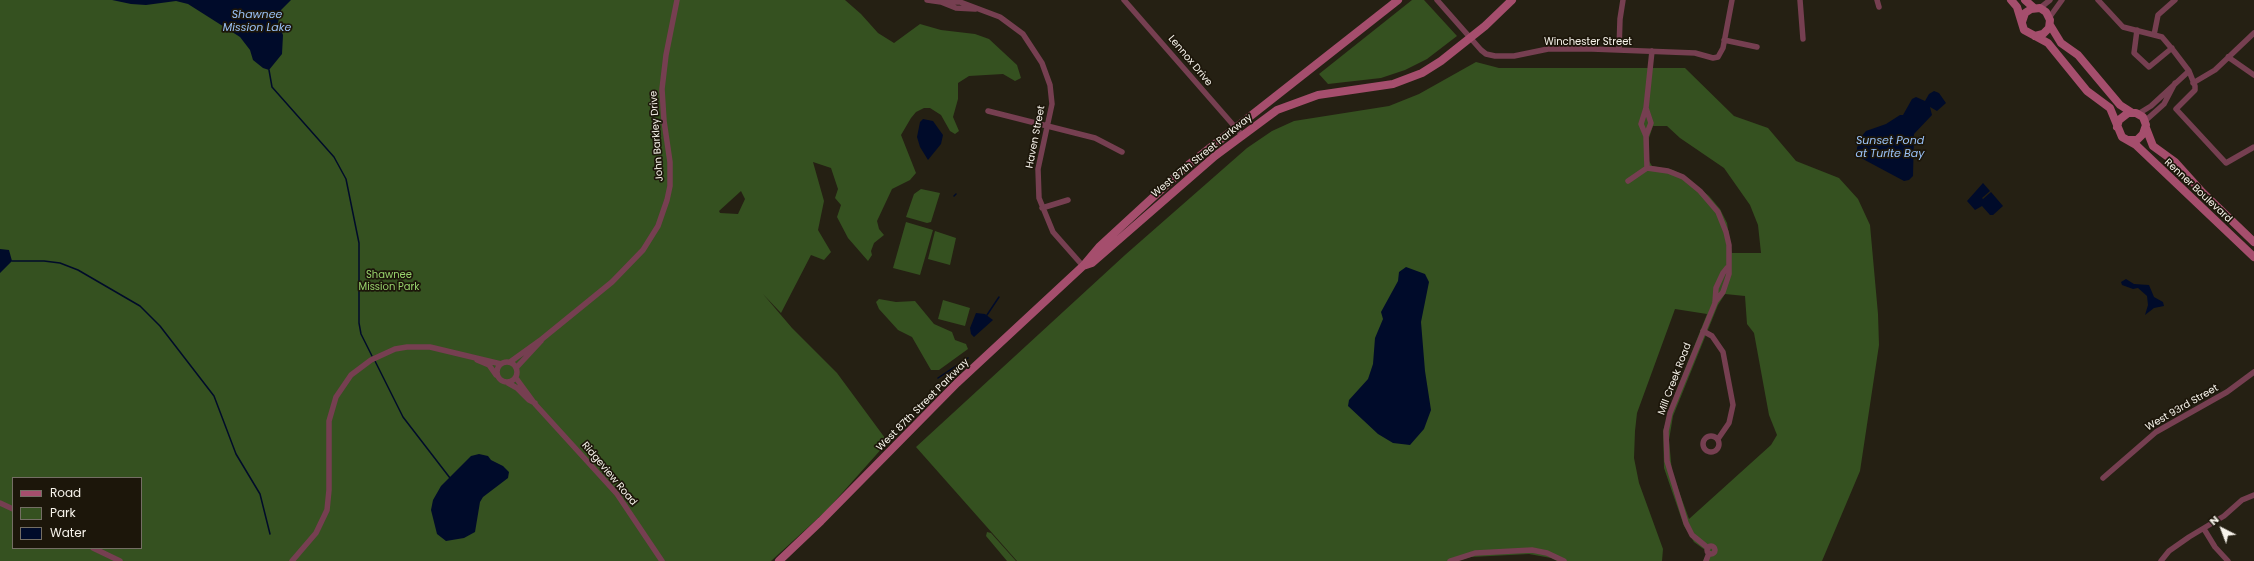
<!DOCTYPE html>
<html>
<head>
<meta charset="utf-8">
<style>
	body { margin:0 }
	#map { position:relative; width:2254px; height:561px; overflow:hidden; background:#252013; font-family:Poppins,sans-serif }
	canvas { display:block }
	.legend { position:absolute; left:12px; top:477px; width:130px; height:72px; box-sizing:border-box; background:#1c160a; border:1px solid #746e64; margin:0; padding:5px 7px; list-style:none; font-size:12px; color:#f7f3eb }
	.legend li { display:flex; align-items:center; gap:8px; height:20px }
	.legend b { width:20px; border:1px solid #746e64 }
	.north { position:absolute; left:2202px; top:509px; width:40px; height:40px; -webkit-text-stroke:3px #1c160a; paint-order:stroke; rotate:318deg; font-size:11px; font-weight:700; line-height:16px; text-align:center; color:#f7f3eb }
	.north::after { content:''; display:block; margin:auto; width:14px; height:18px; background:#f7f3eb; clip-path:polygon(50% 0,100% 100%,50% 72%,0 100%) }
</style>
</head>
<body>
<div id="map">
<canvas width="2254" height="561"></canvas>
<ul class="legend">
<li><b style="height:5px;background:#a54e6d"></b>Road</li>
<li><b style="height:11px;background:#355120"></b>Park</li>
<li><b style="height:11px;background:#000b2a"></b>Water</li>
</ul>
<div class="north">N</div>
</div>
<script>
const ctx = document.querySelector('canvas').getContext('2d');
ctx.lineJoin = 'round';
function fill(path, color) {
  ctx.fillStyle = color;
  ctx.fill(path, 'evenodd');
}
function toPath(rows) {
  const path = new Path2D();
  for (const r of rows) {
    if (r.length === 3) {
      path.moveTo(r[0] + r[2], r[1]);
      path.arc(r[0], r[1], r[2], 0, 2 * Math.PI);
      continue;
    }
    path.moveTo(r[0], r[1]);
    for (let i = 2; i < r.length; i += 2) path.lineTo(r[i], r[i + 1]);
  }
  return path;
}
function strokePath(path, color, width, dash) {
  ctx.strokeStyle = color;
  ctx.lineWidth = width;
  ctx.lineCap = dash ? 'butt' : 'round';
  ctx.setLineDash(dash || []);
  ctx.stroke(path);
}
function write(font, color, halo, rows, align = 'center') {
  ctx.font = font + ' Poppins,sans-serif';
  ctx.lineWidth = 3.5;
  ctx.setLineDash([]);
  ctx.textBaseline = 'middle';
  ctx.strokeStyle = halo;
  ctx.fillStyle = color;
  for (const [text, x, y, turn = 0] of rows) {
    ctx.save();
    ctx.translate(x, y);
    ctx.rotate((+turn || 0) * Math.PI / 180);
    ctx.textAlign = isNaN(turn) ? turn : align;
    if (halo) ctx.strokeText(text, 0, 0);
    ctx.fillText(text, 0, 0);
    ctx.restore();
  }
}
const green = toPath([
	[0,0,845,0,861,14,878,33,894,43,920,24,941,30,975,34,989,39,1017,65,1021,78,1015,81,1003,74,969,76,958,83,958,99,953,117,959,131,955,134,950,131,941,115,930,108,924,108,916,112,911,118,901,135,916,173,910,180,892,189,877,221,879,229,884,235,874,243,871,251,872,255,868,261,848,238,837,217,841,205,835,198,838,189,831,168,813,162,824,201,818,230,831,252,824,260,811,255,781,313,763,294,792,328,837,373,885,438,884,446,827,510,771,561,0,561],
	[741,191,745,199,738,214,720,213,719,211],
	[13,478,141,478,141,548,13,548],
	[1412,0,1424,0,1457,36,1427,59,1405,70,1381,78,1328,84,1319,74],
	[1476,62,1499,68,1685,68,1734,116,1768,128,1796,161,1839,178,1858,199,1870,225,1878,314,1879,345,1860,471,1822,561,1703,561,1706,555,1705,550,1694,542,1684,526,1664,468,1663,431,1673,399,1707,314,1675,309,1637,413,1635,431,1634,458,1639,483,1663,549,1662,561,1557,561,1551,558,1529,554,1471,557,1458,561,1017,561,916,447,1125,255,1247,148,1272,131,1294,121,1389,106,1419,94],
	[1653,126,1667,126,1680,138,1724,168,1750,205,1758,225,1761,253,1732,253,1727,223,1720,209,1709,196,1685,176,1673,170,1652,166,1649,161,1649,138],
	[1725,294,1745,296,1747,324,1754,333,1769,415,1777,435,1771,445,1689,519,1672,472,1669,440,1673,416,1718,305],
	[921,189,940,193,931,222,927,223,906,217,914,194],
	[906,222,933,230,920,275,893,268],
	[935,231,956,238,950,265,928,259],
	[879,299,896,302,915,301,934,324,952,332,955,340,966,344,968,349,939,370,931,370,912,337,898,330,879,309,876,302],
	[943,300,970,308,965,326,938,319],
	[987,532,991,533,1016,561,1007,561,986,536]
]);
const water = toPath([
	[112,0,291,0,281,10,278,23,283,35,282,54,269,70,263,68,253,60,250,50,240,37,188,4,176,1,146,5,131,4],
	[1934,91,1939,93,1946,103,1937,111,1930,107,1932,115,1914,134,1913,176,1909,180,1904,181,1861,158,1857,153,1857,148,1860,138,1866,131,1886,124,1900,115,1903,115,1912,99,1916,97,1925,101,1929,94],
	[923,119,933,121,943,135,941,144,928,160,920,147,917,137,920,122],
	[1983,183,1990,191,1982,198,1983,199,1991,192,2003,206,1993,215,1990,215,1982,206,1975,210,1967,201],
	[0,249,9,250,12,261,0,273],
	[1406,267,1425,274,1429,282,1421,322,1425,371,1431,410,1424,429,1410,445,1393,443,1378,434,1348,406,1349,400,1368,379,1373,364,1375,338,1383,319,1381,312,1398,281,1399,272],
	[2126,279,2134,284,2149,285,2154,297,2163,302,2164,306,2154,308,2145,315,2148,305,2147,296,2138,288,2133,289,2122,285,2121,282],
	[976,313,985,314,993,320,974,337,971,334,970,328],
	[479,454,488,456,491,460,503,466,509,472,508,478,483,497,480,502,475,532,464,538,446,541,437,534,431,510,433,500,441,486,471,456]
]);
const stream = toPath([
	[269,70,272,87,334,157,346,179,359,243,359,323,361,334,372,356],
	[954,196,956,194],
	[12,261,44,261,60,263,78,270,140,306,160,326,214,396,236,454,260,494,270,534],
	[987,315,999,297],
	[375,361,403,417,450,478],
	[938,378,968,358]
]);
const street = toPath([
	[927,0,941,2,956,8,975,9],
	[1124,0,1242,135],
	[1437,0,1481,50,1486,54,1495,56,1514,56,1548,49,1592,49,1695,53,1713,58,1718,57,1723,48,1732,0],
	[1800,0,1803,39],
	[1877,0,1879,7],
	[2098,0,2123,27,2162,37,2173,50,2189,71,2195,86,2195,90,2176,109,2226,163,2254,147],
	[941,2,960,2,1000,17,1023,34,1042,63,1050,85,1052,104,1038,169,1039,198,1053,232,1083,266],
	[2040,8,2050,0],
	[2049,18,2062,0],
	[2137,30,2134,53,2149,67,2172,48],
	[2154,35,2158,15,2175,0],
	[1724,40,1757,47],
	[1619,50,1620,19,1623,0],
	[1652,51,1646,108,1641,124,1646,136,1647,168,1668,171,1683,177,1700,191,1718,212,1726,232,1729,245,1729,274,1723,292,1715,302],
	[2228,57,2254,75],
	[2193,83,2215,70,2254,33],
	[988,111,1095,138,1122,152],
	[2138,114,2151,106,2189,71],
	[2145,121,2164,104,2175,83],
	[1646,136,1651,123,1646,108],
	[1628,181,1647,168],
	[1042,208,1068,200],
	[1703,331,1712,336,1723,352,1733,405,1729,423,1718,439],
	[477,360,489,365,496,375],
	[507,372,10],
	[510,362,542,339,612,282,643,250,658,226,667,200,670,186,670,162,664,121,662,89,666,55,677,0],
	[516,368,541,341],
	[516,378,535,404,617,494,662,561],
	[508,383,517,388,529,400,535,403],
	[1711,444,8],
	[2103,478,2156,432,2227,392,2254,372],
	[0,503,13,509],
	[2204,529,2215,547,2228,561],
	[1711,550,4],
	[93,548,120,561],
	[1708,548,1692,535,1686,523,1667,461,1666,431,1670,413,1715,303,1716,288,1723,273,1727,268],
	[292,561,316,533,327,510,329,490,329,421,336,397,351,375,371,360,395,349,407,347,430,347,501,364],
	[1450,561,1475,553,1532,550,1547,553,1564,561],
	[1706,561,1709,553],
	[2161,561,2169,551,2189,537,2224,516,2242,500,2254,495]
]);
const secondary = toPath([
	[2011,0,2017,7,2024,30,2048,43,2087,91,2110,108,2122,137,2136,145,2254,257],
	[2025,0,2034,8],
	[2022,22,2025,13,2031,9,2040,8,2046,12,2050,20,2049,28,2043,34,2035,36],
	[2050,25,2061,43,2078,55,2120,105,2131,112],
	[2117,127,2119,120,2128,113,2136,113,2143,117,2146,125,2143,134,2137,140,2128,140],
	[2146,128,2153,146,2175,162,2202,192,2254,242],
	[1083,266,1092,263,1215,156,1277,110,1318,95,1393,84,1422,73,1441,61,1485,26,1512,0],
	[779,561,821,521,957,383,1083,266,1099,247,1187,166,1398,0]
]);
const streetNames = [
	["Winchester Street",1588,42],
	["Lennox Drive",1190,61,50],
	["John Barkley Drive",657,136,-94],
	["Haven Street",1036,137,-79],
	["West 87th Street Parkway",1202,156,-39],
	["Renner Boulevard",2198,191,43],
	["Mill Creek Road",1675,379,-69],
	["West 87th Street Parkway",923,405,-45],
	["West 93rd Street",2182,408,-30],
	["Ridgeview Road",609,474,50]
];
const parkNames = [
	["Shawnee",389,275],
	["Mission Park",389,287]
];
const waterNames = [
	["Shawnee",257,15],
	["Mission Lake",257,28],
	["Sunset Pond",1890,141],
	["at Turlte Bay",1890,154]
];
fill(green, '#355120');
fill(water, '#000b2a');
strokePath(stream, '#000b2a', 1.5);
strokePath(street, '#763f51', 5.5);
strokePath(secondary, '#a54e6d', 8);
write('10px', '#f7f3eb', '#1c160a', streetNames);
write('10px', '#97d26c', '#1c160a', parkNames);
write('italic 11px', '#9ac2f8', '#1c160a', waterNames);
</script>
</body>
</html>
